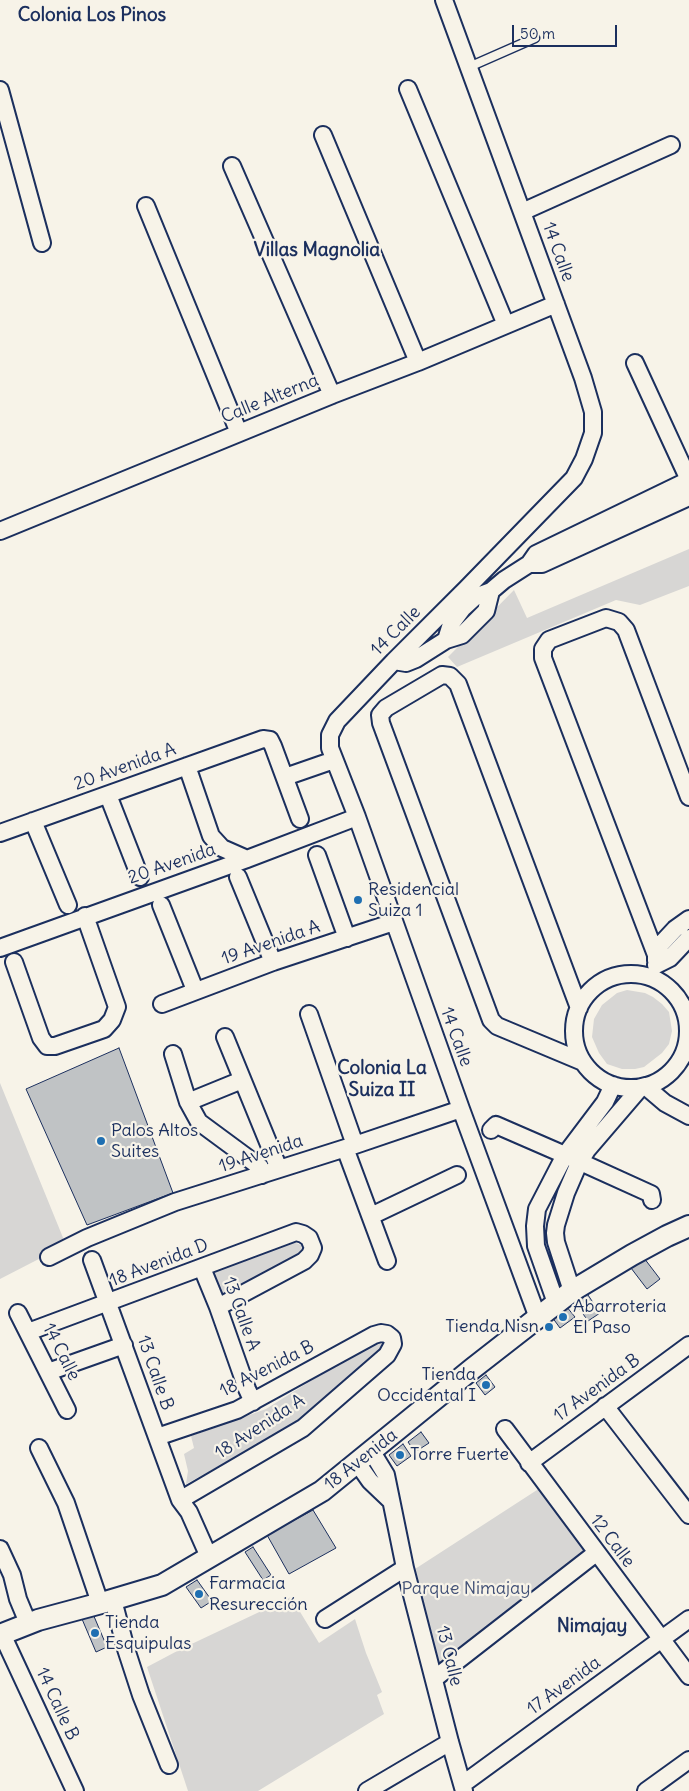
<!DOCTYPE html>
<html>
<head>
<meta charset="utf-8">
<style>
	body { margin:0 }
	#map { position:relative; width:689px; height:1791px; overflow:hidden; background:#f7f3e8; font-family:Delius,sans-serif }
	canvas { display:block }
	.scale { position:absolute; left:512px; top:25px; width:105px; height:22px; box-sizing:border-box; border:2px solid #1b2f5e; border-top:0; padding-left:6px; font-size:15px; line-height:18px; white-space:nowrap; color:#1b2f5e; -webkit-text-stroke:4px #f7f3e8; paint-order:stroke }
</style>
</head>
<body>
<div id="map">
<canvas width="689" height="1791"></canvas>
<div class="scale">50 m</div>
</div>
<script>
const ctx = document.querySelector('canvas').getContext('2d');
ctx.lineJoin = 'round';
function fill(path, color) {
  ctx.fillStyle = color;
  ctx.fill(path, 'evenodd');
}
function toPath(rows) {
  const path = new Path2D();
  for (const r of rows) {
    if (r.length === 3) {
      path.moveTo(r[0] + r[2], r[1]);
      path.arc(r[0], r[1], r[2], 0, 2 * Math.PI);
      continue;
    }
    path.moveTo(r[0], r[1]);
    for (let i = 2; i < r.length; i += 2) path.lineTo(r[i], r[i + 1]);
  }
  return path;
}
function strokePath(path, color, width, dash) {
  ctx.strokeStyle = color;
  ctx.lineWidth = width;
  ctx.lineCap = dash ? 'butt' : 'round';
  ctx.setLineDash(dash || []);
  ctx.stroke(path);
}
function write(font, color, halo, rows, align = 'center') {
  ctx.font = font + ' Delius,sans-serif';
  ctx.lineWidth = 4.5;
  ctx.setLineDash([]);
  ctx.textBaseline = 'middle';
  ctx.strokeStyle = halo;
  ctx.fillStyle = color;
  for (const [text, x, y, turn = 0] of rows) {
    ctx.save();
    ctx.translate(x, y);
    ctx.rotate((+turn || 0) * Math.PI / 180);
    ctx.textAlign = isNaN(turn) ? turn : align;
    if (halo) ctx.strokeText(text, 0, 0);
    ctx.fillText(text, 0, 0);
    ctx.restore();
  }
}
const green = toPath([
	[689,549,689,586,640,605,616,600,457,667,448,657,514,590,527,618],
	[627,990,645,993,653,997,662,1004,669,1012,672,1031,669,1044,662,1053,644,1067,635,1069,622,1069,607,1064,599,1053,592,1037,594,1019,602,1005,617,993],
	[0,1083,66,1245,0,1279],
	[288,1240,301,1245,302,1252,222,1296,214,1272],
	[379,1338,385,1351,296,1424,186,1484,188,1471,184,1454,194,1448,191,1436,266,1409],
	[540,1486,587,1551,439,1669,415,1569,537,1490],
	[291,1597,319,1643,355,1619,366,1653,382,1692,377,1695,384,1714,258,1791,188,1791,147,1667,181,1649]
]);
const building = toPath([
	[119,1048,173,1193,87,1225,26,1089,119,1048],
	[644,1258,660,1279,647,1289,631,1268,644,1258],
	[586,1292,600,1313,588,1321,574,1301,586,1292],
	[566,1306,575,1317,560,1328,552,1317,566,1306],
	[549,1322,554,1328,550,1332,544,1325,549,1322],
	[486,1375,495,1387,485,1395,476,1383,486,1375],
	[421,1432,429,1443,415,1452,408,1442,421,1432],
	[403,1444,411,1456,397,1466,389,1455,403,1444],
	[313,1510,336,1548,289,1574,267,1535,313,1510],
	[253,1547,271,1575,263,1580,245,1552,253,1547],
	[197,1580,212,1601,201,1608,186,1587,197,1580],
	[93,1614,107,1647,96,1652,82,1619,93,1614]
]);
const service = toPath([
	[469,67,535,38]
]);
const minor = toPath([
	[444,0,583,378,593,412,593,433,584,459,574,478,467,588,394,661,337,721,330,735,330,748,357,817,461,1109,538,1318],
	[408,89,506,325],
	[0,90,42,243],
	[323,135,418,362],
	[232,166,332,395],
	[146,206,239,433],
	[522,212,671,145],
	[0,531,332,395,418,362,556,304],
	[529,564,542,564,689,497],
	[446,640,451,624,463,608,475,597,491,591,504,580,529,564,536,554,689,480,635,363],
	[394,661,406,663,416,659,446,640,462,635,486,611,491,591],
	[187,766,211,836,222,848,247,859],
	[285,777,334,760],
	[108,795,140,877],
	[33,821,68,905],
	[0,833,263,739,270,740,273,746,300,819],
	[317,855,347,938],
	[238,877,273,962],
	[161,905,195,990],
	[0,948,247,859,357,817],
	[656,955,543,658,543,649,549,640,606,618,619,622,626,630,689,797],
	[656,961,656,955,661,944,675,929,689,919],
	[14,962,41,1038,47,1046,55,1046,104,1029,112,1020,117,1007,85,916],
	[656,965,670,958,689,938],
	[631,1031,57],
	[162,1004,273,962,394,922],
	[579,1008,458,684,450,676,442,675,386,708,380,715,381,723,491,1020,497,1026,583,1062],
	[309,1014,355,1145],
	[225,1037,279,1169],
	[173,1054,188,1102,199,1122,260,1167,262,1175],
	[645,1086,665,1103,689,1116],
	[188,1102,242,1080],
	[491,1130,496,1125,565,1155,651,1194,652,1200],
	[345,1148,387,1261],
	[371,1216,457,1175],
	[49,1257,87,1238,175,1202,355,1145,461,1109],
	[92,1260,180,1500,189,1512,209,1557],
	[202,1268,218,1307,247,1389,253,1402],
	[572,1291,556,1242,555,1233,556,1225,566,1193,579,1163,587,1150,641,1087],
	[556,1303,536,1246,535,1226,537,1209,565,1155,605,1102,613,1085],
	[18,1313,67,1410],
	[28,1332,296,1232,303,1234,309,1238,313,1248,310,1255,304,1261,218,1307],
	[48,1372,124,1345],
	[605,1406,689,1515],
	[505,1429,689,1676],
	[157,1437,237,1410,374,1335,381,1333,387,1334,392,1338,393,1344,387,1355,303,1428,180,1500],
	[39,1448,66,1503,100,1603],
	[372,1452,386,1475,405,1568,450,1742,464,1791],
	[529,1463,689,1345],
	[358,1464,370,1481,391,1501],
	[0,1549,12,1575,18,1599,28,1623],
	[113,1600,126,1649,141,1695,169,1765],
	[325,1619,405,1568],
	[2,1634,75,1791],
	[434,1679,596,1553],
	[463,1784,689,1619],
	[367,1791,450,1742],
	[646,1791,689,1760]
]);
const tertiary = toPath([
	[0,1635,38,1620,105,1602,162,1585,322,1491,472,1369,572,1291,632,1255,667,1236,689,1226]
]);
const markers = [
	[358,900,5,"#1f6fb2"],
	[101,1141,5,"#1f6fb2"],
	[563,1317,5,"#1f6fb2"],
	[549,1327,5,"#1f6fb2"],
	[486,1385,5,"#1f6fb2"],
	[400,1455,5,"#1f6fb2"],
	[199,1594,5,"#1f6fb2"],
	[95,1633,5,"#1f6fb2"]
];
const streetNames = [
	["14 Calle",558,252,70],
	["Calle Alterna",270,399,-22],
	["14 Calle",396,631,-45],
	["20 Avenida A",125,767,-20],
	["20 Avenida",172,864,-19],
	["19 Avenida A",271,943,-19],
	["14 Calle",456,1037,70],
	["19 Avenida",261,1154,-18],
	["18 Avenida D",159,1263,-21],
	["13 Calle A",241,1314,70],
	["14 Calle",61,1352,63],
	["18 Avenida B",267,1369,-27],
	["13 Calle B",155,1373,71],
	["17 Avenida B",597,1388,-36],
	["18 Avenida A",260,1427,-33],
	["18 Avenida",361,1460,-38],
	["12 Calle",612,1541,53],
	["13 Calle",449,1656,76],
	["17 Avenida",564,1686,-36],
	["14 Calle B",57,1704,65]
];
const poiNames = [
	["Residencial",368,890],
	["Suiza 1",368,911],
	["Palos Altos",111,1131],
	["Suites",111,1152],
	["Abarroteria",573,1307],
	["El Paso",573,1328],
	["Tienda Nisn",539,1327,"right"],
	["Tienda",476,1375,"right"],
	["Occidental I",476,1396,"right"],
	["Torre Fuerte",410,1455],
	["Farmacia",209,1584],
	["Resurección",209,1605],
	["Tienda",105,1623],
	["Esquipulas",105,1644]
];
const parkNames = [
	["Parque Nimajay",466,1589]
];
const neighbourhoodNames = [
	["Colonia Los Pinos",92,16],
	["Villas Magnolia",317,251],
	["Colonia La",382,1069],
	["Suiza II",382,1091],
	["Nimajay",592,1627]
];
fill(green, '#d7d6d4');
fill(building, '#c0c3c5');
strokePath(building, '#1b2f5e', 1);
strokePath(service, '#1b2f5e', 11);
strokePath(minor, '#1b2f5e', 20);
strokePath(tertiary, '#1b2f5e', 24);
strokePath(service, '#f7f3e8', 8);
strokePath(minor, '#f7f3e8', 16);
strokePath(tertiary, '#f7f3e8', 20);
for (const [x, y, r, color] of markers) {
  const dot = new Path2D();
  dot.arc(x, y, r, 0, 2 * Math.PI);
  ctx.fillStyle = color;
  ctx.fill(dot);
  strokePath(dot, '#f7f3e8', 2);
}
write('18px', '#1b2f5e', '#f7f3e8', streetNames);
write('18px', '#1b2f5e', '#f7f3e8', poiNames, 'left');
write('18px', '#415076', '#f7f3e8', parkNames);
write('bold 19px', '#1b2f5e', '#f7f3e8', neighbourhoodNames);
</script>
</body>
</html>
